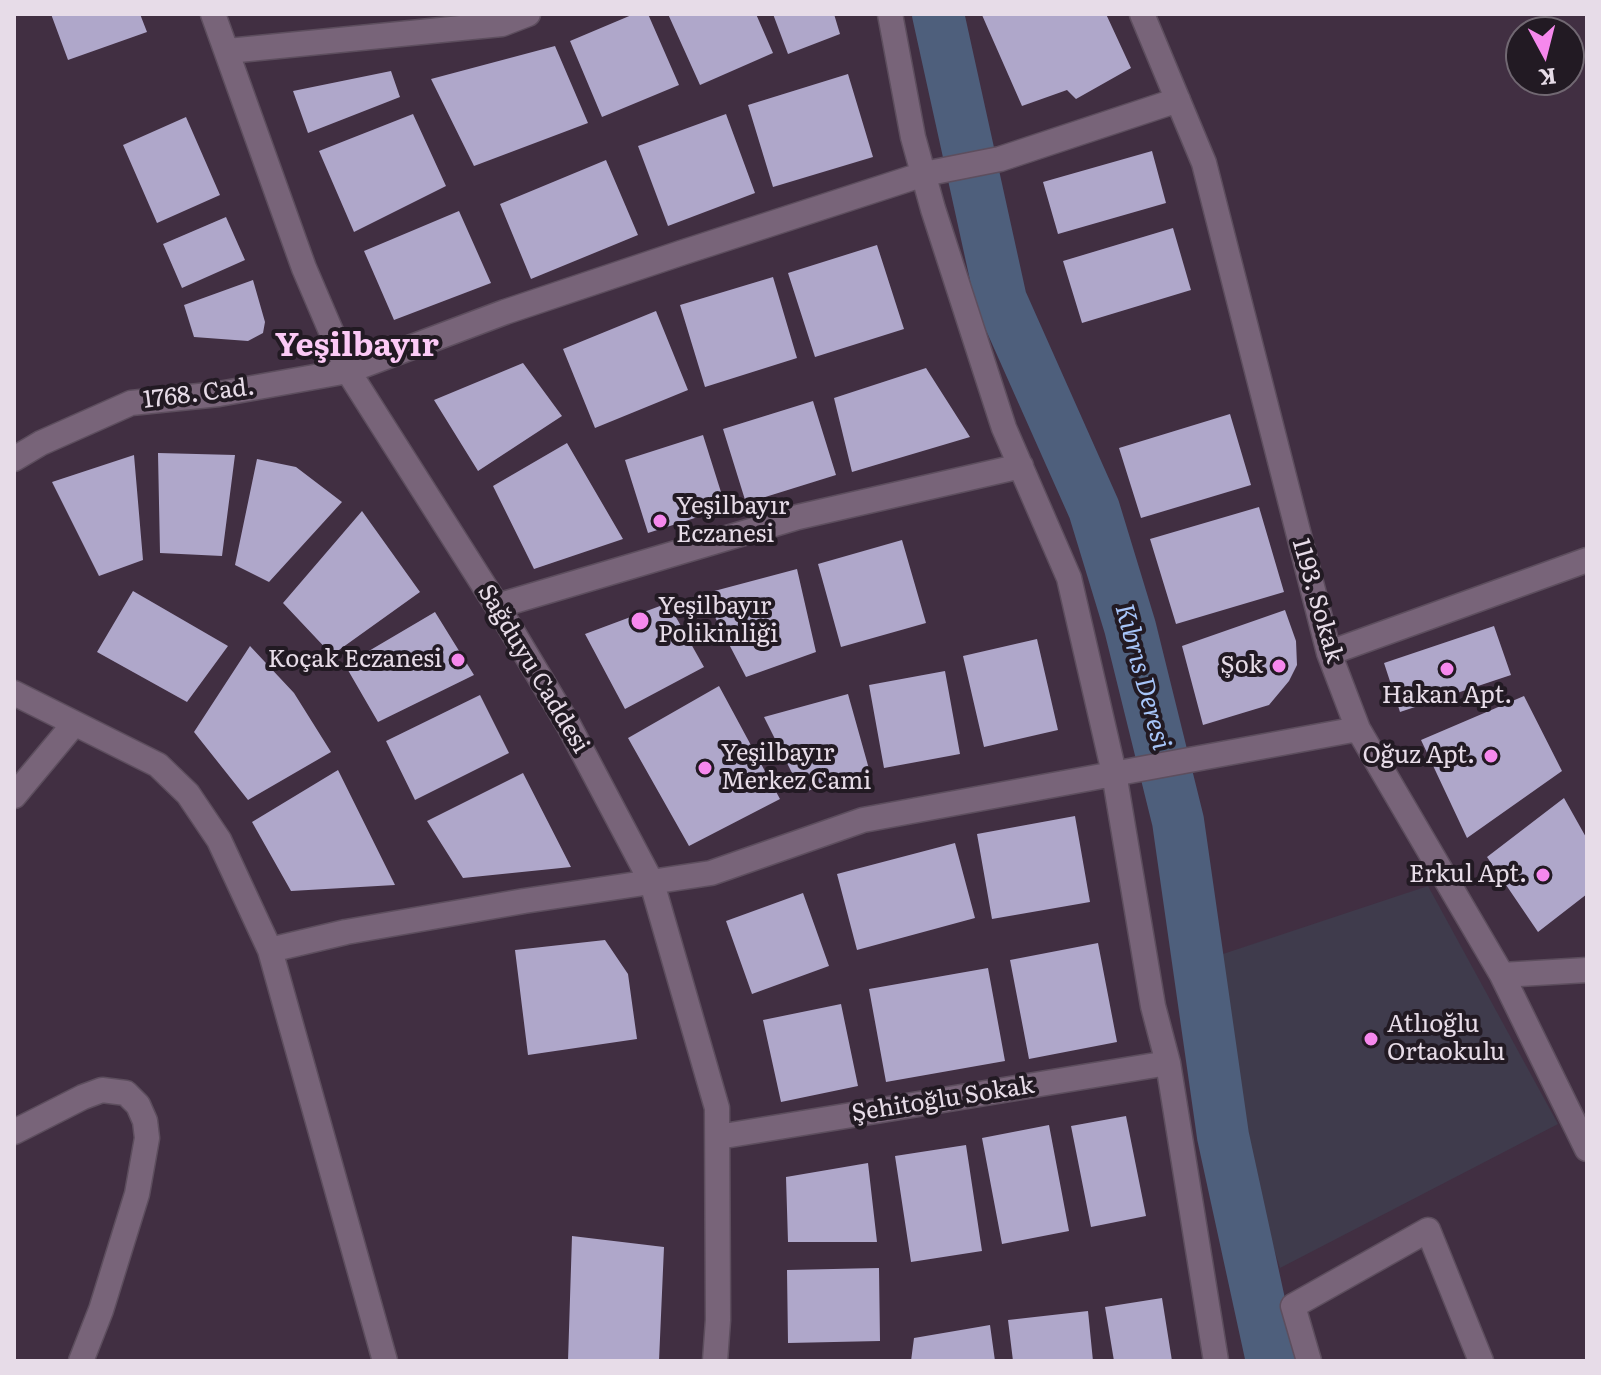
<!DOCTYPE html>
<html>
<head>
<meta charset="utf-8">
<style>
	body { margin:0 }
	#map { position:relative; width:1601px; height:1375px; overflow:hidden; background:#412f42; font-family:Literata,serif }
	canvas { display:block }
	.frame { position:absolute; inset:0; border:16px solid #e7dce8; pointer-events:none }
	.north { position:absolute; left:1505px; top:16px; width:80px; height:80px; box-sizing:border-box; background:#221a23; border:2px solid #716872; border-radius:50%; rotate:173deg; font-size:22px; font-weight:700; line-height:32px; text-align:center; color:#e7dce8 }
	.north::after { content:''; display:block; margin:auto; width:28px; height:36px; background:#f688ed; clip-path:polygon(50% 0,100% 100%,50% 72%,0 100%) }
</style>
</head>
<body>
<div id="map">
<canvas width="1601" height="1375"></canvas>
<div class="frame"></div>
<div class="north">K</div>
</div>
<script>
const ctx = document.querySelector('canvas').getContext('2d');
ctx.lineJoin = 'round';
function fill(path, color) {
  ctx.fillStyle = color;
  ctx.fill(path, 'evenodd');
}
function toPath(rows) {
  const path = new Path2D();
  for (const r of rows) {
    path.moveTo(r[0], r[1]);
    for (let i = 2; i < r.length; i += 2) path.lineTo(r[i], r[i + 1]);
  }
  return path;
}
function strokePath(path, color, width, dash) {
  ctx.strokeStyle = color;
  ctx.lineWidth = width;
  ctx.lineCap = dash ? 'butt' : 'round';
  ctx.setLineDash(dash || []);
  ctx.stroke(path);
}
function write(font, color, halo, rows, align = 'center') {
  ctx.font = font + ' Literata,serif';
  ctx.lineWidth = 8;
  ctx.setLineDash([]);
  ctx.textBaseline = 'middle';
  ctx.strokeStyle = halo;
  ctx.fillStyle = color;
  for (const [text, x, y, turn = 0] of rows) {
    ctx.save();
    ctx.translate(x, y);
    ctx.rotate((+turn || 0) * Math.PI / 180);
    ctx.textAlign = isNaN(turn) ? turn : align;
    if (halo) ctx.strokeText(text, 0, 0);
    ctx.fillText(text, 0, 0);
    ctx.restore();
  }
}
const education = toPath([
	[1428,886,1558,1124,1280,1268,1247,1164,1220,955]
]);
const river = toPath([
	[938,14,1001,300,1094,509,1130,627,1178,821,1223,1136,1272,1361]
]);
const building = toPath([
	[51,14,140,14,147,32,68,60],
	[634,14,648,14,679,85,602,117,570,41],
	[668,14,756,14,773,53,700,85],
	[773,14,834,14,840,34,788,54],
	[984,14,1106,14,1131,68,1076,99,1067,90,1022,106,982,15],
	[555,46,588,123,474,166,431,79],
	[391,71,400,97,308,133,293,91],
	[848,74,873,157,773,187,748,105],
	[413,114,446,186,354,232,319,151],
	[726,114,755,193,668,226,638,146],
	[186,117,220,195,157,223,123,145],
	[1152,151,1166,203,1058,234,1043,182],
	[606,160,638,235,531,279,500,204],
	[459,211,491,283,394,320,364,251],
	[226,217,245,260,182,288,163,244],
	[1173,228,1191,290,1082,323,1063,261],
	[877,245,904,329,815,357,788,273],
	[773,277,797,358,705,387,680,305],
	[253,280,265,322,263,333,248,341,194,337,184,305],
	[656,311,688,390,595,428,563,349],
	[523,363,562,416,478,471,434,400],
	[926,368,970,437,852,472,834,398],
	[813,401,836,475,746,503,723,429],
	[1230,414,1251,485,1141,518,1119,448],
	[703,435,726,508,648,533,625,460],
	[567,443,623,539,534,569,493,486],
	[158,453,235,455,222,556,160,553],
	[134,455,143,560,99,576,52,482],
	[257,459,296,467,342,502,269,582,235,565],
	[1259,507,1284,592,1176,624,1150,539],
	[362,511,420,592,332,655,283,603],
	[902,540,926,623,841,647,818,564],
	[797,569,816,652,746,677,703,594],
	[133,591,228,646,187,702,97,652],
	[668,603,704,667,625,709,585,634],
	[1285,610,1296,641,1297,665,1289,681,1269,705,1203,725,1182,646],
	[435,612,474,675,378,722,345,665],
	[1494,626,1511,675,1400,712,1384,663],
	[1037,639,1058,730,984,747,963,656],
	[250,646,294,693,331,752,248,800,194,732],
	[945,671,960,754,884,768,869,685],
	[719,686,780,799,689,846,628,738],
	[848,694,869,769,802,793,764,717],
	[480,695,509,753,415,800,386,741],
	[1524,696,1562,771,1467,838,1421,740],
	[338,770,395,885,291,891,252,822],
	[523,773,571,867,463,878,427,821],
	[1564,798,1587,839,1587,894,1538,932,1487,857],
	[1075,816,1090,902,992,919,977,834],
	[955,843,975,918,857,950,837,874],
	[803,893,829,966,752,994,726,921],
	[605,940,628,974,637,1039,528,1055,515,950],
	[1098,943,1117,1042,1029,1059,1010,960],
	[988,968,1005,1061,886,1082,869,989],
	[841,1004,858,1086,781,1102,763,1020],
	[1126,1116,1146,1216,1091,1227,1071,1126],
	[1049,1125,1069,1231,1002,1244,982,1138],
	[966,1145,982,1251,911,1262,895,1156],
	[868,1163,877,1242,788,1242,786,1177],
	[572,1236,664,1247,659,1361,568,1361],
	[879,1268,880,1341,788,1343,787,1270],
	[1162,1298,1172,1361,1114,1361,1105,1307],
	[1088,1311,1093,1361,1013,1361,1008,1320],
	[990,1325,995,1361,911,1361,914,1338]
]);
const minor = toPath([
	[213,14,304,268,348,371,497,606,569,726,652,883,717,1108,718,1320,715,1361],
	[890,14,913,137,933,209,1004,428,1069,578,1114,773,1153,1006,1168,1063,1216,1361],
	[1142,14,1204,163,1329,653,1358,729,1502,975,1587,1149],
	[228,51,502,24,528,14],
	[14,459,41,443,131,403,219,394,348,371,505,312,681,253,924,174,1000,159,1178,100],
	[497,606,798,517,1021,466],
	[1329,653,1587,560],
	[14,693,158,765,188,794,219,840,270,950,346,932,524,901,711,873,863,820,1358,729],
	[14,796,74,724],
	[270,950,385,1361],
	[1502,975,1587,970],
	[14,1132,83,1097,102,1090,126,1093,138,1105,145,1121,147,1138,137,1194,101,1310,81,1361],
	[718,1137,1168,1063],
	[1309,1361,1293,1306,1428,1230,1481,1361]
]);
const markers = [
	[660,521,8,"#f688ed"],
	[640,621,10,"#f688ed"],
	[458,660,8,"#f688ed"],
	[1279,666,8,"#f688ed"],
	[1447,669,8,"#f688ed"],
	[1491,756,8,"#f688ed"],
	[705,768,8,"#f688ed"],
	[1543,875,8,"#f688ed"],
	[1371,1039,8,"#f688ed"]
];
const streetNames = [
	["1768. Cad.",199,394,-7],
	["1193. Sokak",1317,601,74],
	["Sağduyu Caddesi",533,669,59],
	["Şehitoğlu Sokak",943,1100,-9]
];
const poiNames = [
	["Yeşilbayır",676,507],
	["Eczanesi",676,535],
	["Yeşilbayır",658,607],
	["Polikinliği",658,635],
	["Koçak Eczanesi",442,660,"right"],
	["Şok",1263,666,"right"],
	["Hakan Apt.",1447,696,"center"],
	["Yeşilbayır",721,754],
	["Merkez Cami",721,782],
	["Oğuz Apt.",1475,756,"right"],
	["Erkul Apt.",1527,875,"right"],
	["Atlıoğlu",1387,1025],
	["Ortaokulu",1387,1053]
];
const waterNames = [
	["Kıbrıs Deresi",1142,677,75]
];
const districtNames = [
	["Yeşilbayır",357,347]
];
fill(education, '#3f3b4c');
strokePath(river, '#4e5f7c', 52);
fill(building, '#afa7ca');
strokePath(minor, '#5d4e5e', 27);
strokePath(minor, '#786479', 24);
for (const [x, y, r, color] of markers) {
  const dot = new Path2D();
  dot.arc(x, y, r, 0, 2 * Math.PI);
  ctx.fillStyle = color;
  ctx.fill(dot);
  strokePath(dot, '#221a23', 3);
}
write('24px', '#e7dce8', '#221a23', streetNames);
write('24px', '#e7dce8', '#221a23', poiNames, 'left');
write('italic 26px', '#a7c5f9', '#221a23', waterNames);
write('bold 32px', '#fccaf6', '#221a23', districtNames);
</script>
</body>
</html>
